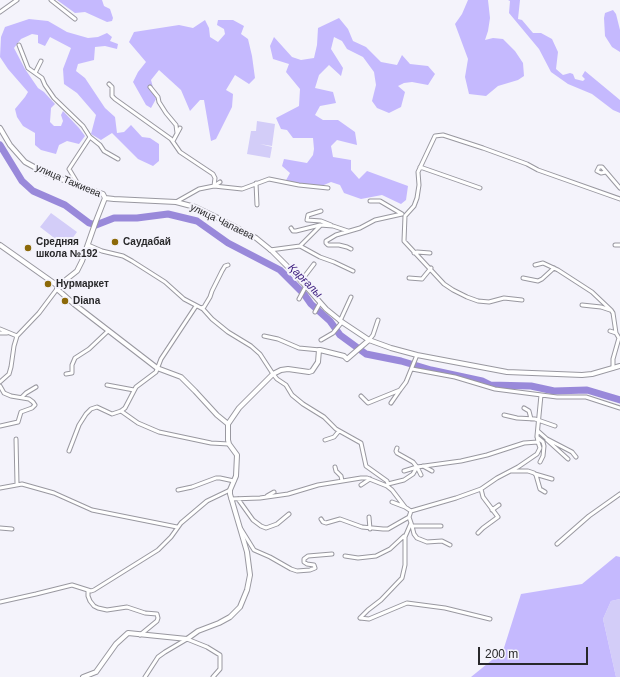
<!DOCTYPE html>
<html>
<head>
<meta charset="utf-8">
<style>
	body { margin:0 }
	#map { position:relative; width:620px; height:677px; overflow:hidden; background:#f4f3fb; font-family:Helvetica,sans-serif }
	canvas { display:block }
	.scale { position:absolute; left:478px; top:647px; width:110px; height:18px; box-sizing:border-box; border:2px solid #28282a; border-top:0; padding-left:5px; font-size:12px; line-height:14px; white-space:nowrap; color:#28282a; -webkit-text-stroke:3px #f4f3fb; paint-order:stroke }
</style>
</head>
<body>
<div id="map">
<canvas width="620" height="677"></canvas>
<div class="scale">200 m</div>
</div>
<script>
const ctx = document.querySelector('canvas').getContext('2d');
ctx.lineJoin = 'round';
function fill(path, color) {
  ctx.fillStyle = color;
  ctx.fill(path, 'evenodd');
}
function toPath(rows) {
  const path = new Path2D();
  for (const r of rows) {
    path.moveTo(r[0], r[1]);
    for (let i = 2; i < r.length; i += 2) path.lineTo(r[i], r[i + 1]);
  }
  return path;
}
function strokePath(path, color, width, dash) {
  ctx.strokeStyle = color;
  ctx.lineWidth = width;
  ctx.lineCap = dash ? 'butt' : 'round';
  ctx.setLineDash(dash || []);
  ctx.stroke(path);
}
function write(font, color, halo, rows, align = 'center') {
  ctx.font = font + ' Helvetica,sans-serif';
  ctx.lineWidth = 4;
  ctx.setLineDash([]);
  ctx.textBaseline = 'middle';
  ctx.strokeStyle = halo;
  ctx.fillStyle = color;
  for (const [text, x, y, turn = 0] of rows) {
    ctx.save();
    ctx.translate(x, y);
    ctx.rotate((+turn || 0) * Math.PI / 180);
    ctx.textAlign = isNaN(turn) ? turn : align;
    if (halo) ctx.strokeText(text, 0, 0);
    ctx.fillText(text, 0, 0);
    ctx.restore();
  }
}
const green = toPath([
	[257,121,275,124,272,146,260,144,272,147,270,158,247,154,251,131,256,131],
	[51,213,77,232,66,247,40,227],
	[620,599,620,677,616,677,603,619,611,601]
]);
const forest = toPath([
	[57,0,102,0,104,6,110,9,113,18,112,21,107,22,85,12,75,13],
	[468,0,488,0,490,18,488,31,485,40,493,38,503,39,515,51,523,63,524,76,518,80,498,86,486,96,469,94,465,77,468,59,455,24,462,14],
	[508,0,520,0,518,19,522,20,533,33,541,33,552,39,558,52,556,69,563,75,570,73,573,74,575,79,583,81,585,79,582,76,585,71,620,100,620,113,613,110,592,94,568,84,551,72,539,49,509,13,510,1],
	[613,10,616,14,620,30,620,52,612,47,605,36,604,18,605,13],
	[339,18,348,29,353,41,366,47,381,62,397,65,402,55,410,64,428,66,435,74,428,85,412,82,404,83,398,86,405,92,401,107,389,113,377,108,372,101,376,85,374,72,363,57,347,49,342,41,334,37,331,49,343,68,341,76,329,65,319,75,315,88,333,92,336,103,320,106,315,115,323,120,338,120,355,132,357,145,337,140,331,146,333,157,351,160,351,170,359,179,367,171,408,186,406,200,401,204,382,195,361,199,344,193,340,185,331,182,319,187,285,182,290,173,282,166,284,159,307,163,313,155,314,149,313,138,293,138,287,130,281,129,276,118,299,106,300,89,286,72,289,64,273,59,270,46,274,37,292,57,301,60,314,58,317,45,318,28],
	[29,19,48,21,67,32,88,38,98,37,107,33,112,37,110,41,118,44,117,49,105,46,95,47,94,60,78,64,76,71,85,78,105,108,115,117,117,133,124,132,131,125,142,137,150,138,159,144,159,161,153,166,138,159,112,133,101,140,91,134,96,115,77,93,64,84,63,69,71,48,50,37,45,46,38,43,38,35,32,34,21,39,14,48,25,69,38,88,44,92,55,104,51,108,50,122,54,126,61,126,63,121,61,115,63,111,79,128,85,136,79,144,67,141,59,145,56,154,41,150,35,145,35,133,23,126,17,117,15,109,25,97,28,92,8,69,0,57,1,37,5,27],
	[205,20,209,28,210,37,218,42,225,34,224,29,217,25,218,20,233,20,244,26,241,34,248,39,252,56,255,78,249,84,235,75,226,90,233,94,232,107,216,139,211,141,204,100,200,100,190,111,181,90,159,70,151,80,156,99,151,108,146,105,133,82,138,72,146,62,129,42,134,32,179,25,193,28],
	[616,556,620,557,620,599,611,601,603,619,616,677,471,677,503,651,521,594,582,584]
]);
const river = toPath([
	[0,145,22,181,33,191,65,205,89,223,96,225,114,218,137,218,168,214,197,221,228,243,280,270,304,294,311,304,330,321,340,335,366,354,401,361,431,370,482,381,490,385,531,386,554,391,587,390,620,400]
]);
const minor = toPath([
	[51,0,75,19],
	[0,12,17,0],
	[19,45,28,68,42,78,45,85,54,98,83,126,90,137,69,169,78,184],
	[35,73,41,61],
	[109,84,112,87,112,96,115,99,171,139,180,152,213,174,215,178,214,186,199,189,176,202],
	[150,87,158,97,159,102,166,113,176,125,177,133],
	[90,137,100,145,104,151,118,159],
	[173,141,180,128],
	[420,167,480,188],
	[606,172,601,173,597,171,599,167,602,167,620,188],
	[256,183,257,205],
	[214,186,242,189,269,179,299,185,328,188],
	[214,186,220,182],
	[370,201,380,201,402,214],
	[321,211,308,215,307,220,321,221,331,225],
	[291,228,293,231,296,231,320,225,333,226,348,231],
	[88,245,102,251,123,256,132,261,165,282,184,299,203,309,212,319,228,332,251,346,260,354,273,374,277,379,286,385,292,395,303,404,324,417,336,429,361,443,366,466,387,481,388,484,387,486],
	[615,245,620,245],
	[300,246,320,226],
	[351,249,347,247,339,245,328,245,326,243,326,241,336,235,360,228,375,220,402,214],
	[270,250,300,246,320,257,334,262,353,271],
	[414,253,417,252,430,253],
	[535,265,543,263,558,270,592,292,611,310,613,313,616,333,619,338,613,359,613,368],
	[409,278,422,279,431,268],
	[523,278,538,281,542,279,554,268],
	[301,281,314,264],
	[299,299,306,286],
	[522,300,504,298,489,302,478,301,467,297,453,290,444,284,404,241,405,216,414,206,417,198,419,185,418,172,435,136,443,135,483,148,527,164,538,170,620,199],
	[582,305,601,307,610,310],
	[201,308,204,307,210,297,212,291,222,271,225,266,228,265],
	[315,312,320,303],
	[340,321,351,297],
	[0,329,17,336],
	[610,331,616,333],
	[0,333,7,333],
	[264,336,278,339,299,348,320,350],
	[321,340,333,333,342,322],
	[369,340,373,335,378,320],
	[412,369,455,377,495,389,557,397,586,397,620,408],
	[66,374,72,373,72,365,75,358,89,349,108,331],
	[0,382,9,374,11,367,14,346,17,336,39,313,57,289],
	[107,385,134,390],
	[0,386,4,393,11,396,29,399,33,402,35,405,32,408,21,412,18,422,0,426],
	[361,396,368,403,400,390,406,382,417,355],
	[22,397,26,393,36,387],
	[391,403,400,390],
	[524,408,529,411,531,419],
	[121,411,138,423,159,432,211,443,229,444],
	[504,415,517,418,535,419,555,426],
	[538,431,547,439,572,452,576,457],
	[537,437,543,442,544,446,543,456,540,462],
	[16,439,17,484],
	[325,440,334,437,339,431],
	[547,440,568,459],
	[69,451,79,425,86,414,91,409,97,407,112,414,121,411,125,408,136,387,156,372,161,359,196,306],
	[423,466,432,471],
	[335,467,336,471,341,476,342,481],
	[417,467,421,475],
	[404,471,417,467,461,461,487,455,524,443,538,442],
	[511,471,528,471,534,473,536,475,540,489,545,492],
	[535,474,552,479],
	[388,484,404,480,413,474,417,467,413,462,397,453,396,451,397,448],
	[361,485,370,479],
	[0,488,22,484,54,493,92,510,177,527],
	[178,490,192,487,216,478,220,478,234,481],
	[267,496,274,492],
	[231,499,260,498,288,494,318,485,361,478,367,478,387,486,392,490,405,507,411,511,456,498,481,489,497,478,518,467,537,454,540,448,538,442,537,436,541,395],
	[238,499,253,520,261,526,266,528,277,524,289,514],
	[392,502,405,507],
	[492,510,499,505],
	[411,511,409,517,412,526,414,534,417,538,427,542,442,541,450,545],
	[369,517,370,529],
	[321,519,323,522,326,523,340,519,362,527,383,529,388,529,409,517],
	[412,526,441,526],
	[0,528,12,529],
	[241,529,254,550,270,557,291,569,297,571,310,570,315,568,314,565,307,564,304,562,304,559,308,556,332,554],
	[478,533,483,528,498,517,483,497,481,489],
	[557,544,589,516,620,494],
	[345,556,358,558,376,556,390,549,404,536],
	[88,590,88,596,90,601,94,606,98,608,107,610,127,607,145,613,157,614,158,618,157,621,140,635],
	[0,602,36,594,72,585,91,591,94,590,158,550,171,537,181,523,207,501,230,490],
	[360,618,369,619,407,603,445,608,490,619],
	[360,618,368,610,381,600,402,578,405,565,405,537,411,523],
	[145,677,158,657,165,652,187,639,207,647,220,655,220,669,213,677]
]);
const tertiary = toPath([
	[0,128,10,145,25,162,47,174,103,194,105,198],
	[105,198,114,199,176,202,195,207,218,218,256,238,272,251,295,274,326,309,342,322,369,340,391,348,417,355,507,372,582,375,592,374,620,366],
	[0,245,58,286,57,289,74,304,157,368,181,377,195,391,217,415,228,424],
	[58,286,77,271,82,261,96,221,105,198],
	[320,350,344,356,347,359,369,340],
	[83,677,96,672,116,644,128,633,187,639,198,631,219,623,230,617,240,607,247,590,250,575,247,552,230,494,230,490,236,476,237,455,229,444,228,440,228,424,239,408,273,374,281,370,288,369,309,372,312,371,318,362,319,350]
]);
const markers = [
	[115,242,4,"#8c6909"],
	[28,248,4,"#8c6909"],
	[48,284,4,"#8c6909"],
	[65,301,4,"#8c6909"]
];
const streetNames = [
	["улица Тажиева",68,181,23],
	["улица Чапаева",222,222,26]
];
const poiNames = [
	["Средняя",36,242],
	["школа №192",36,254],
	["Саудабай",123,242],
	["Нурмаркет",56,284],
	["Diana",73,301]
];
const waterNames = [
	["Қарғалы",305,281,45]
];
fill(green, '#d3cdf8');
fill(forest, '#c5b9fe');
strokePath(river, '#9989da', 7);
strokePath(minor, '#9998a0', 5);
strokePath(tertiary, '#9998a0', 6);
strokePath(minor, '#fff', 3);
strokePath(tertiary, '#fff', 4);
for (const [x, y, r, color] of markers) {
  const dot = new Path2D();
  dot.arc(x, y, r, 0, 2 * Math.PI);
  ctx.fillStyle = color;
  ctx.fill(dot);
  strokePath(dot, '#f4f3fb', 1.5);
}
write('10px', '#28282a', '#f4f3fb', streetNames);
write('bold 10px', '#28282a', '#f4f3fb', poiNames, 'left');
write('italic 11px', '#412281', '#f4f3fb', waterNames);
</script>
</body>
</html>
